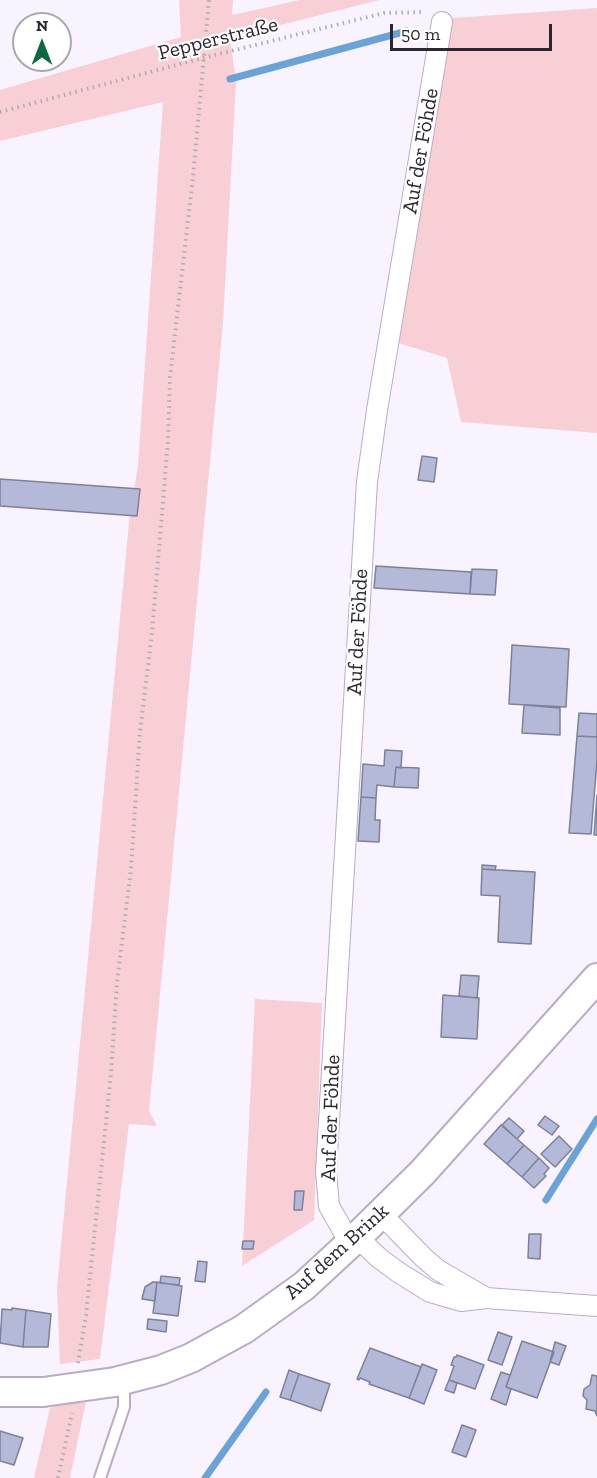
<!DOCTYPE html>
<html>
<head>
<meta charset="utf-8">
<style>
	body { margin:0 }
	#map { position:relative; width:597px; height:1478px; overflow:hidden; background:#f9f3ff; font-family:"Zilla Slab",serif }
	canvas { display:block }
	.north { position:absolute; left:12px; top:12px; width:60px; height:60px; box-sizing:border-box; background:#fff; border:2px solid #aba8ad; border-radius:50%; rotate:0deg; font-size:16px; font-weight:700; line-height:24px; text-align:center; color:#2c2631 }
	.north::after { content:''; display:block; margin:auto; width:21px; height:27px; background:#0a693e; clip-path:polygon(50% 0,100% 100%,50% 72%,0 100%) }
	.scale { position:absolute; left:390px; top:24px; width:162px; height:27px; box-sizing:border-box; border:3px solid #2c2631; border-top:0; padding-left:8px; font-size:18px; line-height:21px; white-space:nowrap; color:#2c2631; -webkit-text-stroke:4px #fff; paint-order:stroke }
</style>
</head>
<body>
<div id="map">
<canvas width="597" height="1478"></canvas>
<div class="north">N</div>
<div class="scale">50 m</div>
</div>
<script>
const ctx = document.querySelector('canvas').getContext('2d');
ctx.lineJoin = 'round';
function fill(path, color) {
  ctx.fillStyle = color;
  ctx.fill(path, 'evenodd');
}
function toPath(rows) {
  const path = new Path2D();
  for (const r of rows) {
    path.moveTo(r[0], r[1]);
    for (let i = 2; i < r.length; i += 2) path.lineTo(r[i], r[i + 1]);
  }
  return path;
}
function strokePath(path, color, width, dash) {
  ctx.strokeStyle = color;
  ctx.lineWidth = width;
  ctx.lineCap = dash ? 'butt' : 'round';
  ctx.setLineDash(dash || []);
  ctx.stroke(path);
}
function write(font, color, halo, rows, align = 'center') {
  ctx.font = font + ' "Zilla Slab",serif';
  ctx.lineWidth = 4.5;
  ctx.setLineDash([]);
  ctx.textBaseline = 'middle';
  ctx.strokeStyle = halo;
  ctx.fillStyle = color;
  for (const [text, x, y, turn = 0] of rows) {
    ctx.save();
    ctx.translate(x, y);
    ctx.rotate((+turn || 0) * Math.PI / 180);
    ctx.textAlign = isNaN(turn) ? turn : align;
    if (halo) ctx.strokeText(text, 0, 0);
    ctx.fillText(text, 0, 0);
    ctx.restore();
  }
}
const green = toPath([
	[179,0,233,0,232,15,300,0,379,0,230,38,236,82,223,323,149,1111,157,1126,129,1124,100,1359,60,1364,57,1288,129,522,138,465,163,102,0,141,0,90,181,37],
	[597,8,597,433,461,422,447,358,398,343,453,18],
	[255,999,322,1003,314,1220,242,1266],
	[87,1397,70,1478,34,1478,50,1408]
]);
const stream = toPath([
	[230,79,407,31],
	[546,1200,597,1119],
	[205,1478,266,1392]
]);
const building = toPath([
	[422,456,437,458,434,482,418,480,422,456],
	[0,479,140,489,137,516,0,506,0,479],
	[376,566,471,572,470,594,374,588,376,566],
	[472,569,497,570,495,595,470,594,472,569],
	[512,645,569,649,566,707,509,704,512,645],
	[524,705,560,708,560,735,522,733,524,705],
	[579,713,597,714,597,737,577,736,579,713],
	[577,736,597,737,597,761,591,834,569,833,577,736],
	[385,750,402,751,401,768,396,767,394,787,377,785,376,798,361,797,363,764,384,766,385,750],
	[396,767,419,768,418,788,394,787,396,767],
	[597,795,597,835,594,835,597,795],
	[361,797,376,798,375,820,380,820,379,842,358,841,361,797],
	[482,865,496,866,495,870,482,869,482,865],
	[482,869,535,872,531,944,498,942,500,896,481,895,482,869],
	[461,975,479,976,477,998,459,996,461,975],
	[443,995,479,998,477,1039,441,1037,443,995],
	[545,1116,559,1126,552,1135,538,1125,545,1116],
	[509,1118,524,1131,517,1139,502,1125,509,1118],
	[501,1125,524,1145,507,1164,484,1144,501,1125],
	[559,1136,572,1149,555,1167,541,1154,559,1136],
	[524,1145,539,1158,522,1177,507,1164,524,1145],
	[539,1158,549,1168,544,1174,546,1176,534,1188,522,1177,539,1158],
	[295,1191,304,1191,302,1210,294,1210,295,1191],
	[529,1234,541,1234,540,1259,528,1258,529,1234],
	[243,1241,254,1241,253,1249,242,1249,243,1241],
	[198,1261,207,1262,205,1282,195,1281,198,1261],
	[161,1276,180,1278,179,1285,160,1283,161,1276],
	[153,1282,157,1282,155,1301,142,1299,145,1287,153,1282],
	[157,1282,182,1286,178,1316,153,1313,157,1282],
	[12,1308,26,1310,23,1347,0,1343,2,1309,12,1310,12,1308],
	[26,1310,51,1314,48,1347,23,1347,26,1310],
	[148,1319,167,1321,166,1332,147,1329,148,1319],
	[498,1332,512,1337,502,1365,488,1360,498,1332],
	[522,1341,554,1352,537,1398,506,1387,522,1341],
	[555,1342,566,1346,559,1365,550,1362,555,1342],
	[370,1348,421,1367,409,1398,369,1384,370,1382,360,1378,359,1380,357,1379,370,1348],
	[457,1355,484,1365,475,1389,449,1380,454,1366,451,1365,454,1357,456,1357,457,1355],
	[422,1364,437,1370,424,1404,409,1398,422,1364],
	[289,1370,299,1374,290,1400,280,1397,289,1370],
	[501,1372,510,1375,506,1387,511,1389,506,1405,491,1399,501,1372],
	[299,1374,330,1384,321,1411,290,1400,299,1374],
	[592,1375,597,1376,597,1416,595,1411,586,1409,587,1400,583,1396,584,1389,590,1385,592,1375],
	[449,1380,457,1383,454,1393,445,1390,449,1380],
	[462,1425,476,1430,466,1457,452,1452,462,1425],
	[0,1431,23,1438,14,1465,0,1461,0,1431]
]);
const path = toPath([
	[0,112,203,58,384,13,425,12],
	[78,1363,86,1315,111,1074,117,982,131,869,140,732,152,633,168,441,170,377,193,177,209,0],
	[58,1478,72,1413]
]);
const lane = toPath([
	[100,1478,124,1407,124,1381]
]);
const street = toPath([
	[381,1214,424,1258,438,1270,486,1298],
	[357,1237,379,1258,398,1272,430,1292,461,1301,486,1298,597,1306],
	[350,1243,329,1206,326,1171,367,482,377,410,442,22]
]);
const secondary = toPath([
	[115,1382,161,1370,191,1358,244,1329,304,1286,357,1237,422,1173,597,978],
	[0,1392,43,1392]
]);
const secondaryBridge = toPath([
	[43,1392,115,1382]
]);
const streetNames = [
	["Pepperstraße",218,39,-14],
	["Auf der Föhde",421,151,-80],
	["Auf der Föhde",358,632,-87],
	["Auf der Föhde",331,1118,-88],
	["Auf dem Brink",337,1252,-42]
];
fill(green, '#f8cfd5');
strokePath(stream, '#6aa3d7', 7);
fill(building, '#b4b9d7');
strokePath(building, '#7c809d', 1.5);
strokePath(lane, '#baabc8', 14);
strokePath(street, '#baabc8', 22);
strokePath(secondary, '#baabc8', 32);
strokePath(path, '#b0aab6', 4, [1.5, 4.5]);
strokePath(lane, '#fff', 10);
strokePath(street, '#fff', 20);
strokePath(secondary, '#fff', 28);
strokePath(secondaryBridge, '#baabc8', 32, []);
strokePath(secondaryBridge, '#fff', 28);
write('21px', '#2c2631', '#fff', streetNames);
</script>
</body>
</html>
